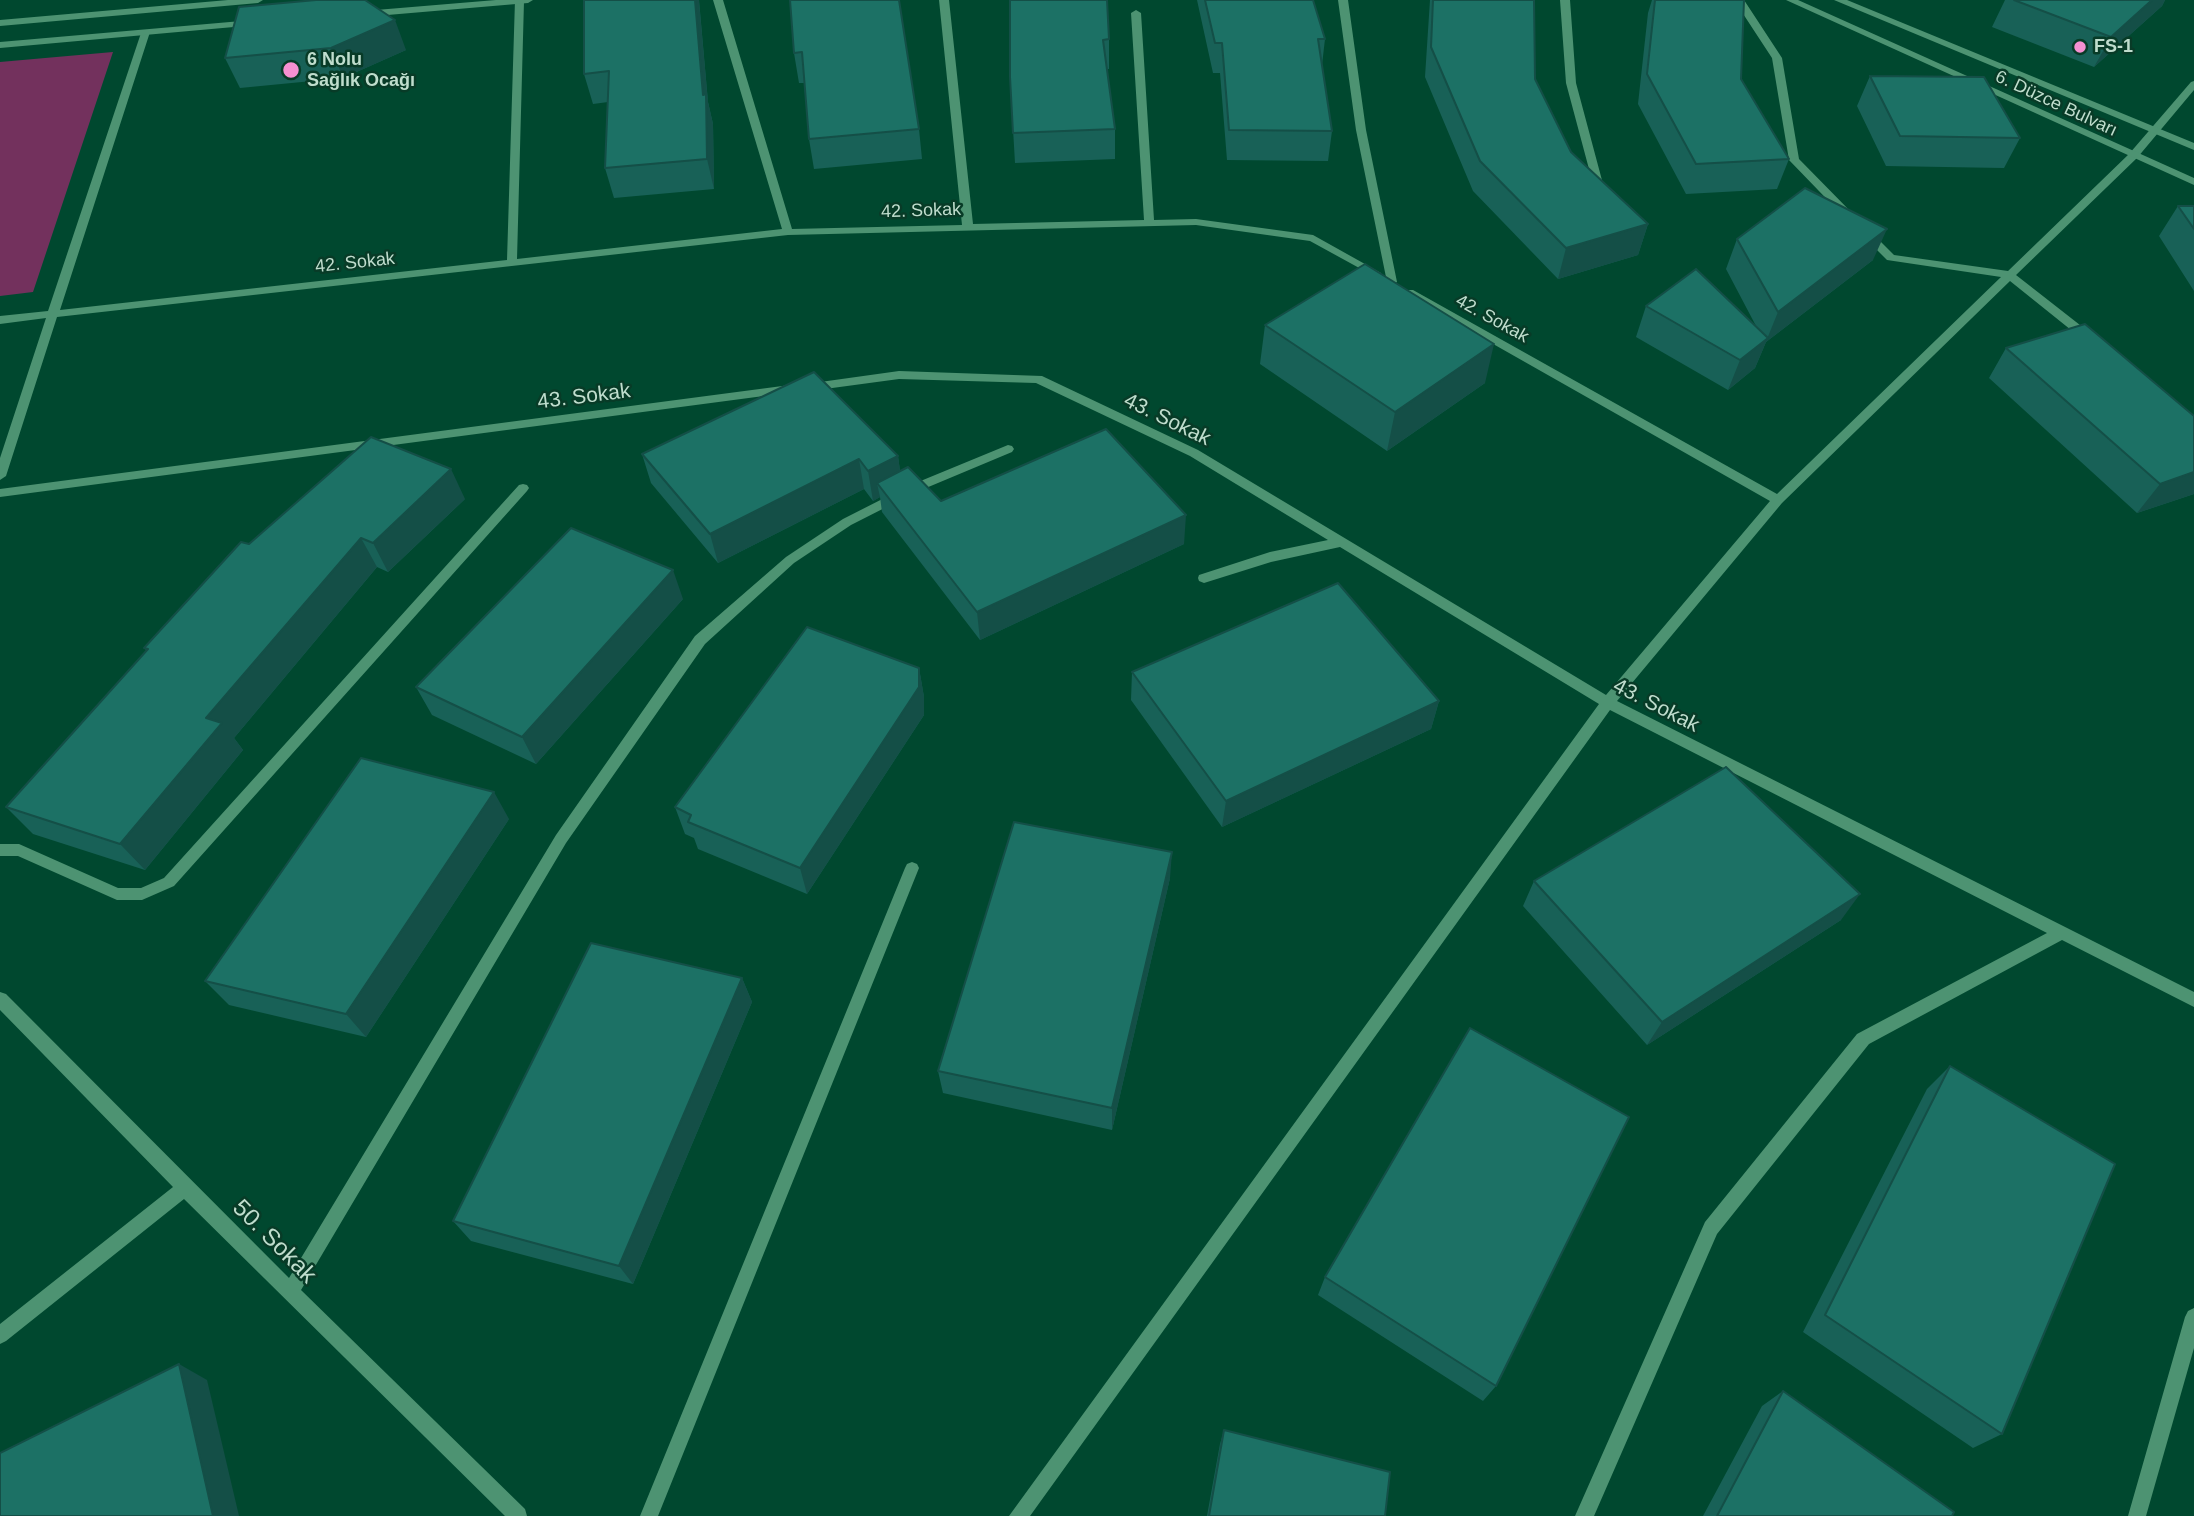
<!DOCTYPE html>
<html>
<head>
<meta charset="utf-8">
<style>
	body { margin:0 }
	canvas { display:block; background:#00482f }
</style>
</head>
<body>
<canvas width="2194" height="1516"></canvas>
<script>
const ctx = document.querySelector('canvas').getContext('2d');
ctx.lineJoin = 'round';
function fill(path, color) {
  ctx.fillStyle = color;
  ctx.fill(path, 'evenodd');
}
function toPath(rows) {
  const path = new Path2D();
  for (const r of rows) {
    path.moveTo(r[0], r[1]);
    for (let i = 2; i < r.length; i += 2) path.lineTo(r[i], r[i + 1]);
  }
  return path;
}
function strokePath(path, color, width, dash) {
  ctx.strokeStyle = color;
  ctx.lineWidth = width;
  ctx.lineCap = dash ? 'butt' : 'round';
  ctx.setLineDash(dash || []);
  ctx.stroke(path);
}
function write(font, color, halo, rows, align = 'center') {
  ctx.font = font + ' Helvetica,sans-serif';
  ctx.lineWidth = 5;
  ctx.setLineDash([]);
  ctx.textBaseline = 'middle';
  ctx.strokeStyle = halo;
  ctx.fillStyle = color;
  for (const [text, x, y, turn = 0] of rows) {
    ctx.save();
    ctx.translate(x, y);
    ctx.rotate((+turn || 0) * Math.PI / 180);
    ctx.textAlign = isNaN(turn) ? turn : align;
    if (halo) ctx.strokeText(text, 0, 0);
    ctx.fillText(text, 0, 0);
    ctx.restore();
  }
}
const green = toPath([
	[113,52,33,292,0,296,0,62]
]);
const minor = toPath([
	[515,0,524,1,517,259,782,229,713,0,723,0,792,229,962,225,939,0,949,0,973,224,1144,220,1131,13,1136,10,1141,13,1154,220,1196,219,1313,235,1381,273,1376,276,1372,275,1310,241,1196,225,788,235,57,317,6,476,0,480,0,458,46,318,0,324,0,316,48,311,142,30,150,32,60,310,507,260,515,0],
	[1338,0,1348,0,1366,130,1397,282,1392,285,1387,282,1356,130,1338,0],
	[1560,0,1570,0,1576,83,1603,184,1598,187,1593,184,1566,83,1560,0],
	[1734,0,1744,0,1782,58,1799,159,1855,216,1855,220,1847,220,1789,160,1772,58,1734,0],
	[2194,81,2194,90,2137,158,2016,275,2094,336,2094,342,2086,342,2010,281,1782,503,1617,701,2194,992,2194,1007,2062,940,1869,1044,1717,1234,1594,1516,1575,1516,1705,1222,1857,1034,2047,933,1610,710,1030,1516,1009,1516,1599,704,1340,547,1271,562,1204,583,1199,581,1198,578,1199,575,1270,552,1328,540,1190,456,1036,383,899,379,810,391,804,387,806,384,899,371,1042,376,1198,450,1606,695,1770,501,1405,294,1405,290,1413,290,1777,494,2001,277,1887,260,1863,236,1863,232,1871,232,1894,255,2008,271,2129,154,2191,82,2194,81],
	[790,385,794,386,794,392,0,497,0,489,790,385],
	[1008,445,1012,446,1014,449,1012,452,914,493,851,525,794,563,705,644,566,843,301,1290,525,1509,527,1516,505,1516,184,1199,6,1341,0,1344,0,1324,173,1187,0,1010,0,992,6,994,289,1278,556,835,695,636,786,557,843,519,906,487,1008,445],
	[523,484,527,485,529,488,527,491,174,886,142,900,117,900,18,856,0,856,0,844,19,844,118,888,141,888,164,878,519,485,523,484],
	[912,862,917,864,919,868,658,1516,640,1516,905,868,907,864,912,862],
	[2194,1308,2194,1348,2146,1516,2128,1516,2185,1317,2188,1311,2194,1308]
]);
const tertiary = toPath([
	[228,0,263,0,258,3,0,26,0,20,228,0],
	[496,0,533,0,528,3,364,17,359,14,364,11,496,0],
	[1786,0,1798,0,2194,178,2194,185,1786,0],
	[1834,0,1847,0,2194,143,2194,150,1834,0],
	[253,20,256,21,256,25,0,48,0,42,253,20]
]);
const wall = toPath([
	[584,0,699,0,708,102,713,124,714,189,614,198,605,168,608,102,593,104,584,74],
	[790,0,919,129,922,159,814,169,809,139,804,83,799,83,794,53],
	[1010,0,1109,39,1109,69,1107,69,1115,129,1115,159,1015,163,1010,77],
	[1197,0,1313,0,1325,39,1322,65,1332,131,1328,161,1227,160,1220,73,1213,73],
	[1430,0,1534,0,1535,79,1571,152,1648,224,1638,255,1558,279,1473,191,1425,77],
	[1652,0,1744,0,1741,79,1789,159,1777,189,1686,194,1638,104,1648,13],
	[2005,0,2165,0,2162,6,2094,67,1992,27],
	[239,7,406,50,343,78,240,88,225,58],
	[1870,76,2020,138,2004,168,1886,166,1857,106],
	[2178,206,2194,206,2194,291,2159,236],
	[1737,239,1873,260,1766,342,1755,368,1728,390,1636,337,1646,306,1756,326,1726,269],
	[1265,325,1485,383,1387,451,1260,364],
	[2006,348,2194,494,2137,513,1989,378],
	[642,454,898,456,900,471,941,501,1184,544,980,640,882,512,880,497,873,501,864,489,718,563,651,483],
	[465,499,388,572,377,567,234,738,243,750,145,870,33,834,6,807,147,651,144,648,249,544],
	[683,599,536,764,432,715,416,687],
	[919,668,924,697,924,715,807,894,698,849,694,838,685,834,675,807],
	[1132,672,1439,701,1431,729,1222,827,1131,700],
	[509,819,366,1037,229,1005,205,981],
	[1170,878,1112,1130,943,1093,938,1071],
	[1534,881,1841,920,1647,1045,1523,906],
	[742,978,752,1002,633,1284,471,1241,453,1221],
	[1950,1066,2002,1434,1973,1448,1803,1332,1927,1089],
	[1325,1277,1496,1386,1483,1401,1318,1295],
	[1783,1391,1952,1516,1703,1516,1762,1406],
	[1224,1430,1385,1516,1207,1516,1220,1444]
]);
const shadedWall = toPath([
	[695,0,699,0,699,2,708,102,713,124,714,189,707,159],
	[2152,0,2165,0,2162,6,2094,67,2111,37],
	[395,20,406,50,343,78,331,48],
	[1648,224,1638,255,1558,279,1566,248],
	[1887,229,1873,260,1766,342,1755,368,1728,390,1740,360,1767,339,1778,312],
	[1494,344,1485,383,1387,451,1395,412],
	[898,456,902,486,877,483,880,497,873,501,868,471],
	[859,459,864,489,718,563,710,534],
	[451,469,465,499,388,572,373,543],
	[2194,472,2194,494,2137,513,2160,484],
	[1186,515,1184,544,980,640,977,612],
	[361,538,377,567,234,738,243,750,145,870,120,844,206,718],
	[673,570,683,599,536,764,522,737],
	[919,668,924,697,924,715,807,894,800,868],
	[1439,701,1431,729,1222,827,1226,801],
	[494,792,509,819,366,1037,346,1014],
	[1172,852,1170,878,1112,1130,1112,1108],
	[1860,894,1841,920,1647,1045,1662,1022],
	[742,978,752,1002,633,1284,619,1266],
	[179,1364,207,1380,239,1516,213,1516]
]);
const building = toPath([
	[316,0,365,0,395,20,331,48,225,58,239,7,316,0],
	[584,0,695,0,703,95,706,94,707,159,605,168,609,71,584,74,584,0],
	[790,0,899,0,919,129,809,139,802,52,794,53,790,0],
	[1010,0,1107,0,1109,39,1103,40,1115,129,1013,133,1010,77,1010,0],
	[1205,0,1313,0,1325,39,1318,39,1332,131,1229,130,1222,43,1215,43,1205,0],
	[1433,0,1534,0,1535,79,1571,152,1648,224,1566,248,1480,161,1431,47,1433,0],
	[1655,0,1744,0,1741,79,1789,159,1696,164,1647,74,1655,0],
	[2014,0,2152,0,2111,37,2014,0],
	[1870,76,1984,77,2020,138,1900,136,1870,76],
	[1805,188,1887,229,1778,312,1737,239,1805,188],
	[2178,206,2194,206,2194,229,2178,206],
	[1365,264,1494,344,1395,412,1265,325,1365,264],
	[1696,269,1768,338,1740,360,1646,306,1696,269],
	[2085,324,2194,416,2194,472,2160,484,2006,348,2085,324],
	[814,372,898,456,868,471,859,459,710,534,642,454,814,372],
	[1106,429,1186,515,977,612,877,483,908,467,941,501,1106,429],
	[371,437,451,469,373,543,361,538,206,718,222,723,120,844,6,807,148,649,144,648,241,542,249,544,371,437],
	[571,528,673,570,522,737,416,687,571,528],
	[1338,583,1439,701,1226,801,1132,672,1338,583],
	[807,627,919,668,919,687,800,868,688,822,691,815,675,807,807,627],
	[361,758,494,792,346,1014,205,981,361,758],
	[1726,767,1860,894,1662,1022,1534,881,1726,767],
	[1014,822,1172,852,1112,1108,938,1071,1014,822],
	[591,943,742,978,619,1266,453,1221,591,943],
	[1470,1028,1629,1117,1496,1386,1325,1277,1470,1028],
	[1950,1066,2115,1164,2002,1434,1825,1315,1950,1066],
	[179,1364,213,1516,0,1516,0,1453,179,1364],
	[1783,1391,1954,1512,1952,1516,1717,1516,1783,1391],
	[1224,1430,1390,1472,1385,1516,1209,1516,1224,1430]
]);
const markers = [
	[2080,47,7,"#f590d1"],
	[291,70,9,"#f590d1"]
];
const farPoinames = [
	["FS-1",2094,47],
	["6 Nolu",307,60],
	["Sağlık Ocağı",307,81]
];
const farStreetnames = [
	["6. Düzce Bulvarı",2056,104,25],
	["42. Sokak",921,211,-2],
	["42. Sokak",355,263,-6],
	["42. Sokak",1492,319,29]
];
const streetNames = [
	["43. Sokak",584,397,-7],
	["43. Sokak",1167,420,26],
	["43. Sokak",1656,706,27]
];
const nearStreetnames = [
	["50. Sokak",274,1242,45]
];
fill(green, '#73315d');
fill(minor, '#4d9372');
fill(tertiary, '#4d9372');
fill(wall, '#186157');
fill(shadedWall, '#144f47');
fill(building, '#1c7165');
strokePath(building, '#144f47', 2);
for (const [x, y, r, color] of markers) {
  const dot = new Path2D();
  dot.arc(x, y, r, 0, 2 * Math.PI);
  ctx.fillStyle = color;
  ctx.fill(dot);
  strokePath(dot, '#083b27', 2.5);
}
write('bold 18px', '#bfddcd', '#083b27', farPoinames, 'left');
write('18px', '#bfddcd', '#083b27', farStreetnames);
write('21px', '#bfddcd', '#083b27', streetNames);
write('24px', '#bfddcd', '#083b27', nearStreetnames);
</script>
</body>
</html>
